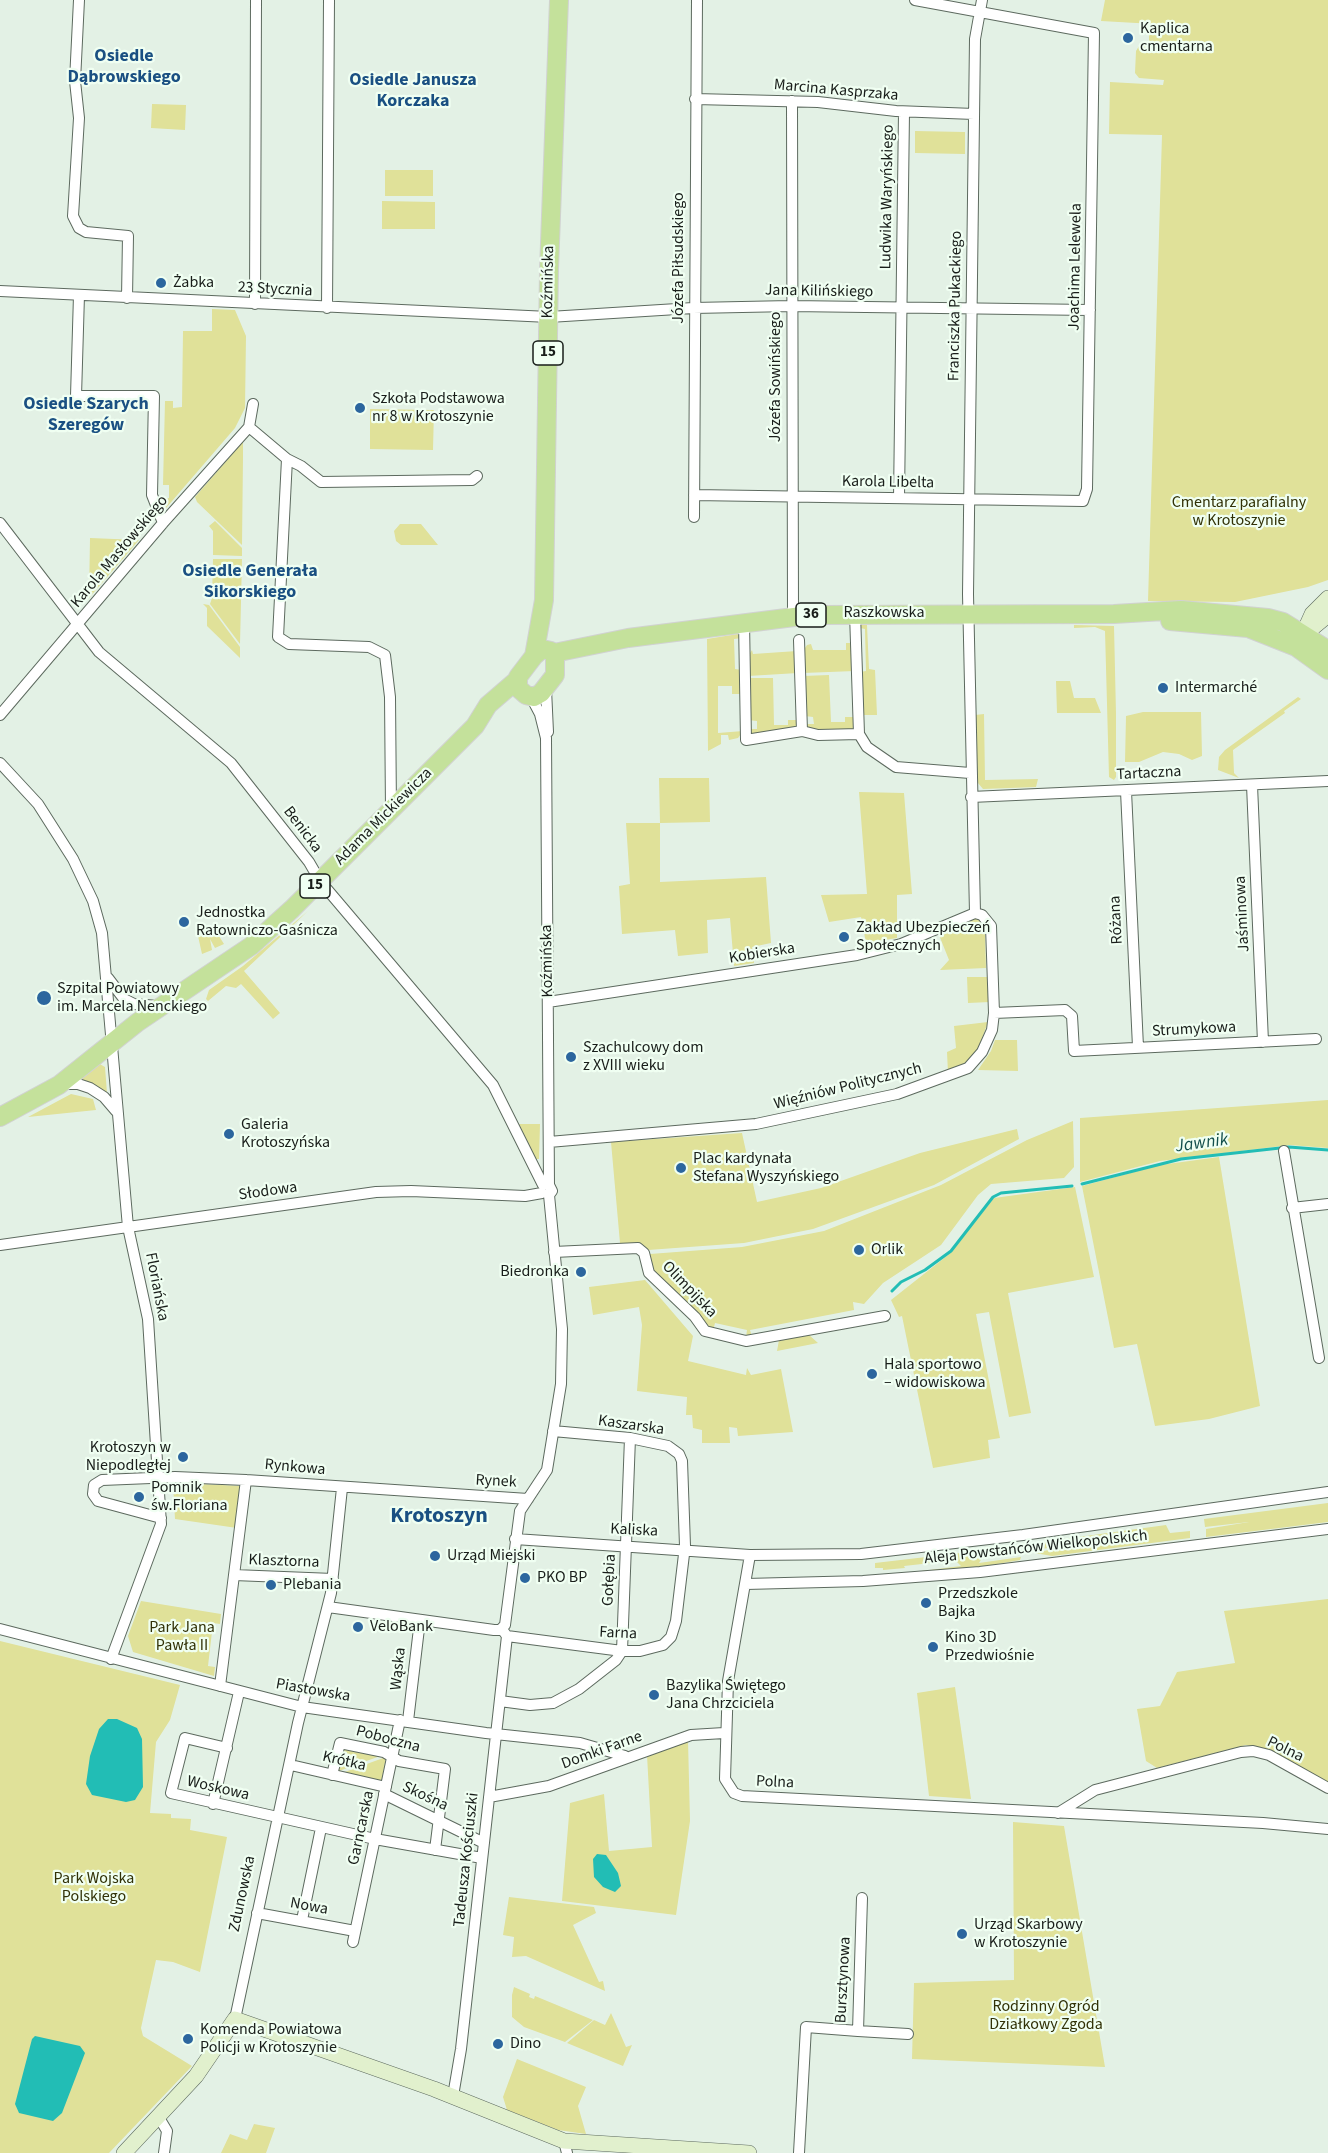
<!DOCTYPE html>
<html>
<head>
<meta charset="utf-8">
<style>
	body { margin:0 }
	canvas { display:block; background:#e3f1e5 }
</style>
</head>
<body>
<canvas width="1328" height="2153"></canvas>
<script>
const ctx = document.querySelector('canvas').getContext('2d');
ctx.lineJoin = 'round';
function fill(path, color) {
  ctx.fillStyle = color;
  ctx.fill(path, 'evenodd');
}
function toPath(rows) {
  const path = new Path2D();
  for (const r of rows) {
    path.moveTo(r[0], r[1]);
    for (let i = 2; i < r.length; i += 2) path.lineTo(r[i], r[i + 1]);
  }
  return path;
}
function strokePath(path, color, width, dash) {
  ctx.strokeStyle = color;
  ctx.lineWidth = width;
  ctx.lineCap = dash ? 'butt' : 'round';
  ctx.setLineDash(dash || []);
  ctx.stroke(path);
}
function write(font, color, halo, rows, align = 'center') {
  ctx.font = font + ' "Source Sans 3",sans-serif';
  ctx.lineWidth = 4.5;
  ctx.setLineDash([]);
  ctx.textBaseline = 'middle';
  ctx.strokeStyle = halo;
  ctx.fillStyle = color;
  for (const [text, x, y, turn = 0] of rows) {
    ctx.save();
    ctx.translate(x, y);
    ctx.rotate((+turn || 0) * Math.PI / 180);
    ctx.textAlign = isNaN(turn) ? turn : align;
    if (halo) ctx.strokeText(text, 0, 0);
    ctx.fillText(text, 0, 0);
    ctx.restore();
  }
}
const green = toPath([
	[1105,0,1328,0,1328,580,1308,587,1235,602,1148,601,1162,135,1109,134,1110,82,1163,85,1164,80,1139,78,1135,73,1136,51,1139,46,1149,44,1149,33,1154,33,1154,24,1101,21],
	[152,104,186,105,185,130,151,128],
	[915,131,965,132,965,154,915,153],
	[385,170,433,170,433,196,385,196],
	[382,201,435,202,435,229,382,229],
	[212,309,235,310,246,336,245,408,235,428,166,508,159,500,169,498,169,485,163,485,165,401,173,401,173,408,182,407,183,331,212,331],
	[370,409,434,410,433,450,370,449],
	[243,442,243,457,242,545,197,502,195,497],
	[215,521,242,548,242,556,213,555,213,531,209,526],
	[400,524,421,524,438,545,401,545,396,541,394,531],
	[90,538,139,540,89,598],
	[213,559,242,559,240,644,210,604,212,598],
	[203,604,209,605,240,647,240,658,207,626,207,608],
	[860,625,867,625,869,669,875,670,877,715,862,715,860,672,866,671,865,629,860,628],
	[1074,625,1114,626,1116,714,1116,777,1114,780,1109,777,1105,631,1095,627,1074,628],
	[738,634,742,638,734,639,735,669,742,670,743,694,732,694,732,686,718,686,718,733,743,731,738,738,729,740,728,735,721,735,721,744,708,751,707,639],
	[846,643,852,643,855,671,803,673,803,651,807,645,811,644,813,650,846,650],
	[752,650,753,654,797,651,798,673,748,676,748,656],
	[829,675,831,722,845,722,845,717,857,717,852,730,826,732,808,729,805,724,814,724,813,717,805,716,803,676],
	[748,678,773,678,774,725,788,725,788,720,799,720,798,727,754,736,750,733,748,729,757,729,757,721,748,720],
	[1056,681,1070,681,1074,698,1095,698,1101,713,1057,713],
	[1298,697,1301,699,1284,711,1285,713,1233,750,1234,773,1239,778,1218,770,1219,757,1225,750],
	[1143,712,1201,712,1202,756,1192,760,1179,754,1163,752,1139,762,1125,762,1126,716],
	[984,714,985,780,1038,779,1036,787,983,789,978,783,975,715],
	[659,778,709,778,710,822,660,823,660,882,766,877,771,943,752,947,754,963,734,966,730,918,707,920,708,953,678,956,675,930,622,934,619,886,630,884,626,823,660,823],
	[859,792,904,793,912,894,897,895,897,938,866,943,861,917,829,922,821,895,867,894],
	[308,911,244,971,280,1013,273,1019,241,984,236,988,226,986,208,1001,206,999,209,990,243,966],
	[977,918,983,921,988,932,985,933,986,968,940,970,949,960,939,935],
	[215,930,224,944,215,948,210,939,212,950,202,954,198,936],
	[967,977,989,977,990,1002,968,1003],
	[988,1022,977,1052,964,1066,948,1073,947,1052,956,1048,954,1026],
	[995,1040,1017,1040,1018,1071,978,1070,991,1051],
	[98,1063,105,1067,107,1093,78,1081],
	[71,1094,93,1099,96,1110,28,1117],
	[1328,1100,1328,1148,1290,1145,1160,1161,1080,1182,1080,1118],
	[1073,1121,1074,1167,1064,1178,991,1184,978,1195,941,1245,883,1283,864,1304,853,1302,854,1310,750,1330,752,1337,746,1337,747,1330,715,1323,713,1331,655,1274,650,1263,650,1254,742,1247,824,1231,941,1185,1027,1140],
	[519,1124,540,1124,539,1159,536,1159],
	[1017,1129,1019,1139,934,1185,813,1229,744,1243,648,1250,640,1244,620,1243,611,1142,742,1133,757,1202,821,1188,920,1153],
	[1219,1157,1260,1406,1209,1419,1155,1426,1137,1344,1114,1348,1082,1186,1160,1165],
	[1075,1187,1094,1277,1008,1293,1031,1413,1009,1417,989,1312,976,1314,1000,1438,988,1440,990,1458,933,1468,902,1316,899,1317,891,1300,948,1255,994,1198],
	[645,1280,693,1336,688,1361,746,1375,747,1368,751,1375,781,1369,793,1432,738,1436,737,1428,729,1427,730,1443,702,1443,702,1430,693,1428,692,1415,686,1415,687,1397,637,1391,642,1325,639,1307,593,1315,589,1287],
	[808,1334,818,1343,777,1351,779,1340],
	[177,1483,243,1486,237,1528,175,1519,173,1484],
	[1328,1503,1328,1522,1206,1537,1206,1529,1249,1522,1205,1527,1204,1519],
	[1166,1525,1170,1533,1190,1531,1190,1538,1052,1556,1035,1553,1053,1549,1053,1547,1042,1549,1042,1542],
	[1003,1548,1004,1555,982,1558,979,1563,1021,1557,1020,1560,980,1567,906,1573,961,1566,957,1562,940,1562,904,1566,905,1568,883,1570,883,1568,875,1568,875,1563],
	[1328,1599,1328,1782,1275,1753,1246,1745,1157,1768,1146,1761,1137,1709,1160,1706,1177,1672,1235,1663,1224,1611],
	[141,1601,221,1614,220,1624,213,1623,208,1666,215,1667,214,1676,133,1652,128,1636],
	[0,1641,180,1685,170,1720,156,1742,150,1813,171,1814,171,1818,191,1819,190,1830,227,1837,200,1972,173,1962,156,1960,141,2028,143,2036,192,2066,109,2153,0,2153],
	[955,1687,971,1799,929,1796,917,1693],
	[688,1740,690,1821,676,1915,562,1901,570,1803,604,1794,609,1851,652,1847,647,1755],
	[342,1748,383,1755,339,1771,337,1770],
	[386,1757,381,1783,342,1773],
	[1013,1822,1064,1826,1105,2067,912,2059,914,1983,1014,1980],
	[509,1897,594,1907,596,1913,573,1925,599,1982,603,1981,605,1991,526,1956,512,1957,514,1937,503,1935],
	[514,1987,530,1994,529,1997,534,1999,535,1996,593,2020,565,2042,524,2027,512,2017,512,1995],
	[611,2013,626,2047,632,2045,623,2066,567,2043,594,2020,605,2025],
	[517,2059,586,2087,578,2106,586,2134,558,2130,507,2110,503,2097],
	[254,2124,275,2128,266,2153,221,2153,230,2134,247,2140]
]);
const water = toPath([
	[108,1719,117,1719,137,1728,142,1739,143,1787,135,1800,126,1802,92,1795,86,1784,90,1756,99,1729],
	[597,1854,606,1855,618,1873,621,1886,615,1892,603,1887,594,1877,593,1859],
	[35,2036,80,2046,85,2053,62,2113,53,2121,19,2113,15,2104,32,2039]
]);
const stream = toPath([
	[1082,1184,1181,1159,1289,1147,1328,1150],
	[892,1291,901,1282,925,1270,951,1251,993,1197,1001,1193,1072,1186]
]);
const street = toPath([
	[79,0,75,81,79,118,73,216,79,228,86,232,128,236,127,298],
	[695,99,818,102,896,111,974,114],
	[792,101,793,616],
	[0,291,549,317,693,308,791,306,1090,310],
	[79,295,76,396,154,396,152,495,163,523],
	[255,304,256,0],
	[327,308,329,0],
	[249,427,287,459,278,637,289,644,369,647,385,655,390,697,391,810],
	[287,459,301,466,321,482,472,480,477,476],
	[694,495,1083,501,1087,489,1094,33,915,0],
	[899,498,904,112],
	[694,517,697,0],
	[0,523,99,652,231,763,309,862,320,881,493,1085,543,1185],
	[855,613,859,734],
	[744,621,746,740,802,731,818,735,859,734,867,747,896,767,970,773],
	[799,640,802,731],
	[546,689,548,732],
	[531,697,540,714,546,738,549,1185,552,1191,549,1195],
	[0,715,163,523,249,427,253,404],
	[0,763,38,804,73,859,93,901,102,933,128,1227,148,1319,161,1524,111,1659],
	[1252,785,1263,1042],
	[1126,791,1138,1047],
	[971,797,1328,781],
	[975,913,968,594,975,39,982,0],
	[108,978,124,999,134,1004,158,1006],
	[548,1002,857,955,901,944,975,913],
	[994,1013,1065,1010,1072,1016,1074,1051,1316,1039],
	[63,1084,78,1084,90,1088,104,1097,116,1111],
	[549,1142,756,1124,897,1094,968,1068,982,1052,992,1030,994,1013,991,926,982,915,975,913],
	[1284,1151,1319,1358],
	[1292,1208,1328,1204],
	[0,1245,376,1192,411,1191,525,1196,542,1193],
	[554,1252,638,1248,644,1253,649,1273,695,1317,705,1331,746,1341,885,1316],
	[161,1518,98,1501,93,1494,94,1485,102,1480,175,1477,246,1480,528,1499],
	[515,1539,750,1555,861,1554,1023,1535,1328,1492],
	[750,1555,728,1681,725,1779,734,1793,742,1796,1263,1823,1328,1829],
	[234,1575,333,1579],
	[746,1584,863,1581,980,1572,1328,1529],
	[328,1607,494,1630,500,1630,505,1625,520,1511,547,1470,561,1384,562,1329,549,1195],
	[0,1629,302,1707,486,1733,580,1743,625,1756],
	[507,1636,622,1651,640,1651,663,1645,671,1637,676,1621,685,1546,682,1461,679,1454,668,1446,630,1438,553,1431],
	[622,1651,630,1438],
	[220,1686,246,1480],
	[500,1701,530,1705,553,1703,579,1689,616,1660,622,1651],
	[408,1721,420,1620],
	[227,1748,185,1738,171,1793,375,1839,482,1858],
	[295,1766,386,1787],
	[332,1775,340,1743,384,1752,399,1761,445,1769,435,1850],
	[384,1794,484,1843],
	[489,1797,549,1786,691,1735,724,1733],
	[213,1804,239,1692],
	[1058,1813,1095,1790,1241,1752,1253,1751,1269,1755,1328,1788],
	[257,1913,355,1931],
	[302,1920,321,1828],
	[353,1942,400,1720],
	[235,2019,298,1723,331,1593,342,1488],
	[858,2031,908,2034],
	[453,2096,461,2049,507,1636,504,1632],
	[158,2116,167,2131,164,2153],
	[564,2141,567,2153],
	[799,2153,806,2027,858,2031,862,1898]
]);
const secondary = toPath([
	[1304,635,1328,615],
	[1298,645,1312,614,1328,598],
	[124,2153,196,2076,235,2019,434,2089,564,2141,749,2153]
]);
const primary = toPath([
	[1170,621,1248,628,1296,647,1328,670],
	[542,649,551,651,555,656,555,675,541,693,534,697,526,695,518,688,518,677,534,656,542,649],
	[554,653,628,638,810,615,1114,614,1181,610,1268,618,1283,622,1328,650],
	[534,656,544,600,549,270,559,0],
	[0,1117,59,1085,138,1022,251,946,292,909,475,726,488,705,517,680]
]);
const markers = [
	[1128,38,6,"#2c669e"],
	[161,283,6,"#2c669e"],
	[360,408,6,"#2c669e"],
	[1163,688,6,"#2c669e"],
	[184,922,6,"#2c669e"],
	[844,937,6,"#2c669e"],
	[44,998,8,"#2c669e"],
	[571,1057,6,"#2c669e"],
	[229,1134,6,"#2c669e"],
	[681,1168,6,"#2c669e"],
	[859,1250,6,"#2c669e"],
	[581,1272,6,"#2c669e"],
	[872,1374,6,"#2c669e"],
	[183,1457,6,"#2c669e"],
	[139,1497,6,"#2c669e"],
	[435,1556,6,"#2c669e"],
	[525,1578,6,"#2c669e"],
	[271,1585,6,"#2c669e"],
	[926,1603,6,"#2c669e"],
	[358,1627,6,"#2c669e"],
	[933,1647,6,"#2c669e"],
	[654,1695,6,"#2c669e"],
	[962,1934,6,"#2c669e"],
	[188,2039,6,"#2c669e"],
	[498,2044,6,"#2c669e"]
];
const shields = [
	[548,353,30],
	[811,615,30],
	[315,886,30]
];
const shieldNames = [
	["15",548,353],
	["36",811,615],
	["15",315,886]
];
const poiNames = [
	["Kaplica",1140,29],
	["cmentarna",1140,47],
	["Żabka",173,283],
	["Szkoła Podstawowa",372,399],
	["nr 8 w Krotoszynie",372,417],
	["Intermarché",1175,688],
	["Jednostka",196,913],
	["Ratowniczo-Gaśnicza",196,931],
	["Zakład Ubezpieczeń",856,928],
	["Społecznych",856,946],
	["Szpital Powiatowy",57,989],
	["im. Marcela Nenckiego",57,1007],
	["Szachulcowy dom",583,1048],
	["z XVIII wieku",583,1066],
	["Galeria",241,1125],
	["Krotoszyńska",241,1143],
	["Plac kardynała",693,1159],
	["Stefana Wyszyńskiego",693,1177],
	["Orlik",871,1250],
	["Biedronka",569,1272,"right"],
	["Hala sportowo",884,1365],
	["– widowiskowa",884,1383],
	["Krotoszyn w",171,1448,"right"],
	["Niepodległej",171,1466,"right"],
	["Pomnik",151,1488],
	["św.Floriana",151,1506],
	["Urząd Miejski",447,1556],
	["PKO BP",537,1578],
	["Plebania",283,1585],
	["Przedszkole",938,1594],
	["Bajka",938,1612],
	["VeloBank",370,1627],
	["Kino 3D",945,1638],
	["Przedwiośnie",945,1656],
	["Bazylika Świętego",666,1686],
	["Jana Chrzciciela",666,1704],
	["Urząd Skarbowy",974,1925],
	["w Krotoszynie",974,1943],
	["Komenda Powiatowa",200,2030],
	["Policji w Krotoszynie",200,2048],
	["Dino",510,2044]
];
const streetNames = [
	["Marcina Kasprzaka",836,91,5],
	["Ludwika Waryńskiego",888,197,-89],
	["Józefa Piłsudskiego",679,258,-90],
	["Joachima Lelewela",1076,267,-89],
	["Koźmińska",549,282,-89],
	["23 Stycznia",275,290,3],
	["Jana Kilińskiego",819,292,1],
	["Franciszka Pukackiego",956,306,-89],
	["Józefa Sowińskiego",776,377,-90],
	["Karola Libelta",888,483,1],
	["Karola Masłowskiego",120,552,-50],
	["Raszkowska",884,613],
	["Tartaczna",1149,774,-3],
	["Adama Mickiewicza",384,817,-45],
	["Benicka",302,830,53],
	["Jaśminowa",1243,914,-93],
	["Różana",1117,920,-93],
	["Kobierska",762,954,-9],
	["Koźmińska",548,961,-91],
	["Strumykowa",1194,1030,-3],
	["Więźniów Politycznych",848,1087,-14],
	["Słodowa",268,1192,-8],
	["Floriańska",156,1287,79],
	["Olimpijska",689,1290,46],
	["Kaszarska",631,1426,8],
	["Rynkowa",295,1468,5],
	["Rynek",496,1482,3],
	["Kaliska",634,1531,3],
	["Aleja Powstańców Wielkopolskich",1036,1548,-6],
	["Klasztorna",284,1562,2],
	["Gołębia",610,1580,-87],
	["Farna",618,1634,3],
	["Wąska",399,1669,-84],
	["Piastowska",313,1691,10],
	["Poboczna",388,1740,15],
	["Polna",1285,1750,26],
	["Domki Farne",602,1751,-20],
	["Krótka",344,1762,13],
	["Polna",775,1783,3],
	["Woskowa",218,1789,13],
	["Skośna",425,1797,25],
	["Garncarska",362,1828,-78],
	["Tadeusza Kościuszki",467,1860,-84],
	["Zdunowska",243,1894,-78],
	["Nowa",309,1907,10],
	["Bursztynowa",844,1980,-87]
];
const parkNames = [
	["Cmentarz parafialny",1239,503],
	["w Krotoszynie",1239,521],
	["Park Jana",182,1628],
	["Pawła II",182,1646],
	["Park Wojska",94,1879],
	["Polskiego",94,1897],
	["Rodzinny Ogród",1046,2007],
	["Działkowy Zgoda",1046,2025]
];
const neighbourhoodNames = [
	["Osiedle",124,57],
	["Dąbrowskiego",124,78],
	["Osiedle Janusza",413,81],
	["Korczaka",413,102],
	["Osiedle Szarych",86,405],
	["Szeregów",86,426],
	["Osiedle Generała",250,572],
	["Sikorskiego",250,593]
];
const waterNames = [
	["Jawnik",1202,1144,-8]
];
const districtNames = [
	["Krotoszyn",439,1517]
];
fill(green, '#e0e199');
fill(water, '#22bdb5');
strokePath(stream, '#22bdb5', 3);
strokePath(street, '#5d6a5f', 12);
strokePath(secondary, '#5d6a5f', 16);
strokePath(primary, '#d1d2d1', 20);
strokePath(street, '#fff', 10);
strokePath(secondary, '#e1f0cd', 15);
strokePath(primary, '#c4e19b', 18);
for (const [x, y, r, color] of markers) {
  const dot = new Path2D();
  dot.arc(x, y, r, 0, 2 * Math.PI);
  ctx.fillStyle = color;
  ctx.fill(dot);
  strokePath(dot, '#f0fff2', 2);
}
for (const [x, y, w] of shields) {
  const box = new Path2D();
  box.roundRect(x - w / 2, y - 12, w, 24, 4.5);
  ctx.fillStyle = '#f0fff2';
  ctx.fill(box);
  strokePath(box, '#191e1a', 1.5);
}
write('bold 15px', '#191e1a', null, shieldNames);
write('16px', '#191e1a', '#f0fff2', poiNames, 'left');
write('16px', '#191e1a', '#f0fff2', streetNames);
write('16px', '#313106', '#f0fff2', parkNames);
write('bold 18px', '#1a5082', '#f0fff2', neighbourhoodNames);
write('italic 18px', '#134f4c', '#f0fff2', waterNames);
write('bold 22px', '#1a5082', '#f0fff2', districtNames);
</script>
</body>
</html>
